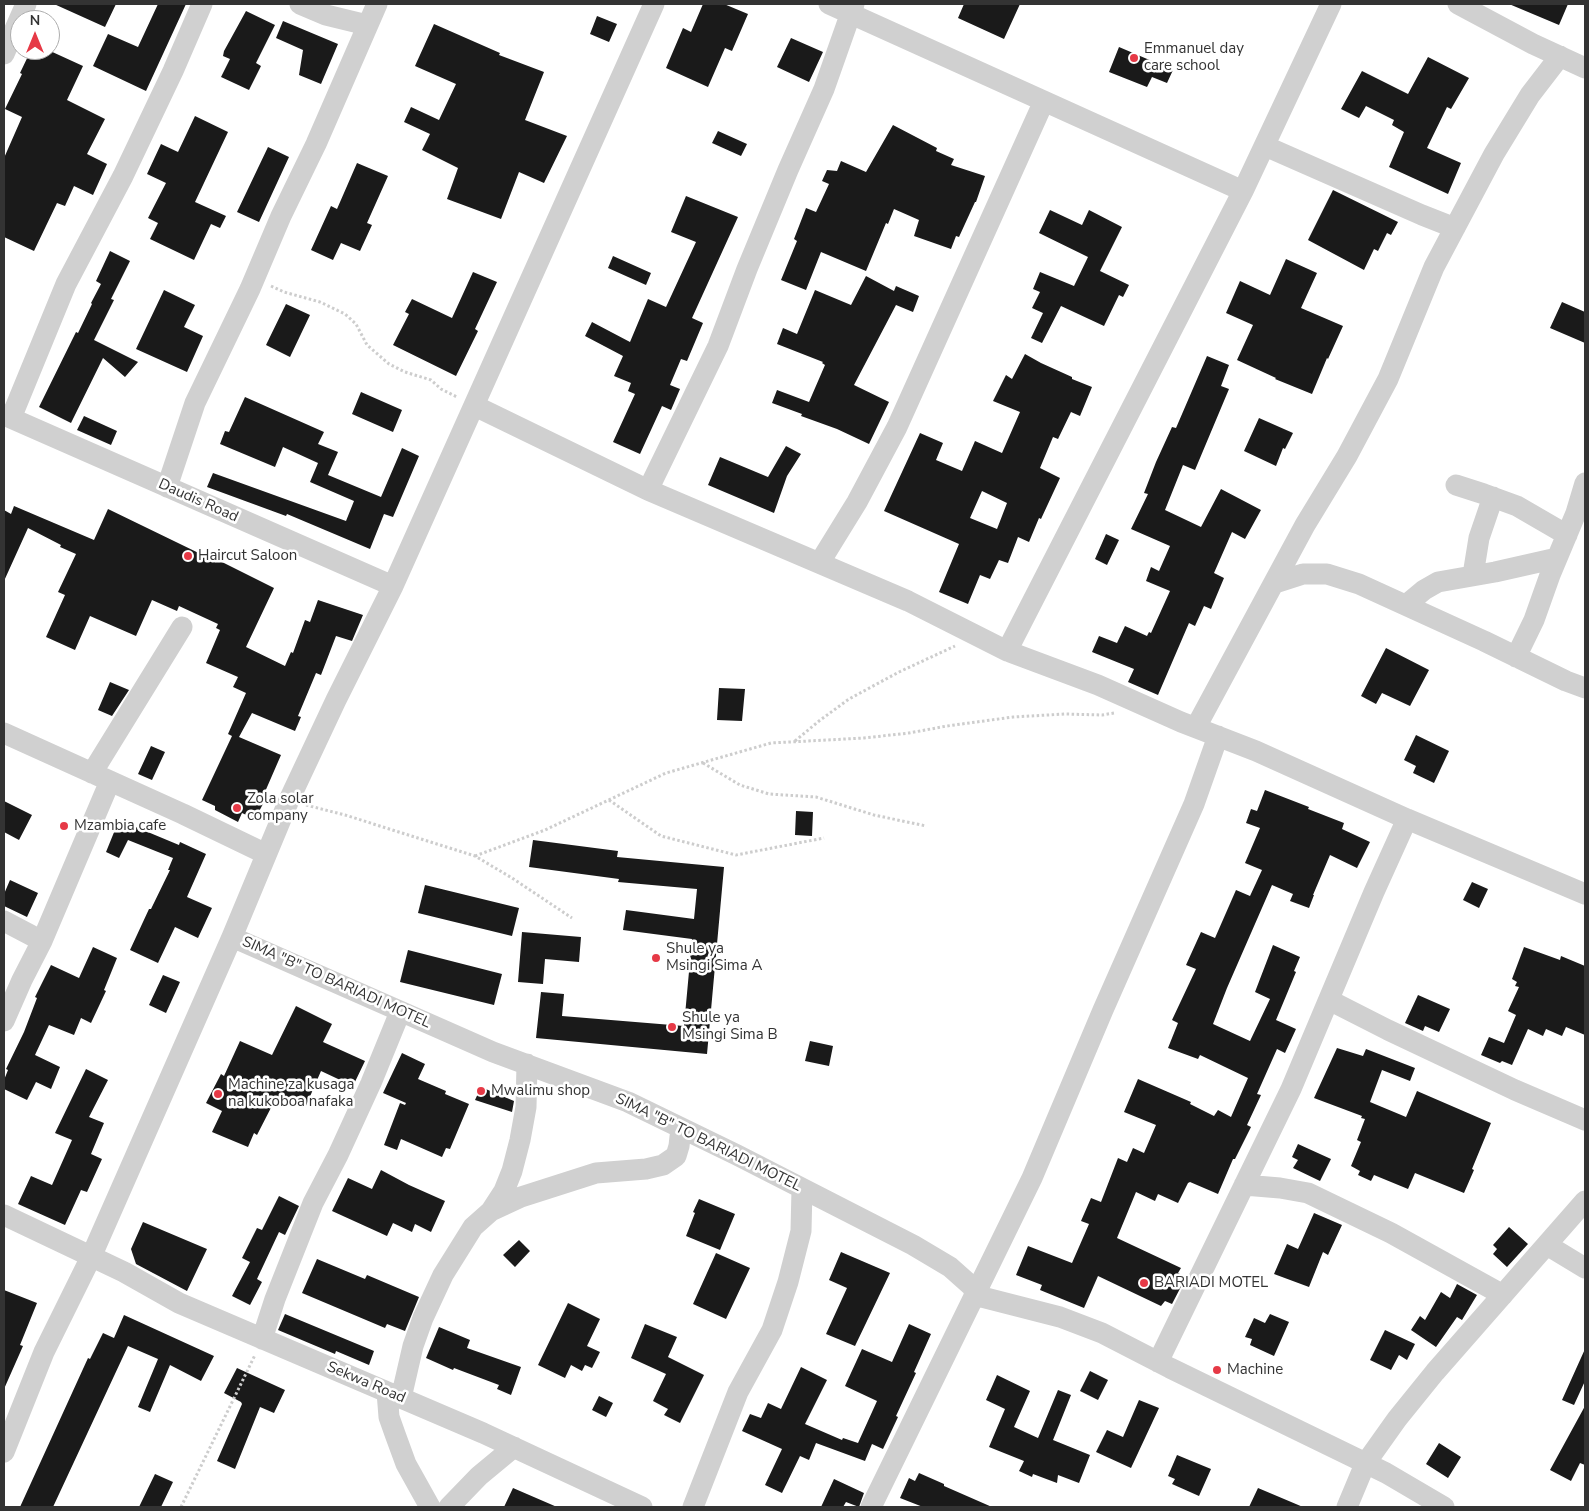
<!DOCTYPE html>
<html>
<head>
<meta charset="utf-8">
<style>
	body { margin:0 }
	#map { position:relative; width:1589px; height:1511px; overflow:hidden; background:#fff; font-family:"Nunito Sans",sans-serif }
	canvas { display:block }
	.frame { position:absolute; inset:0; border:5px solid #333; pointer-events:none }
	.north { position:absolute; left:10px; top:10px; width:50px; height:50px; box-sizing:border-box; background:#fff; border:1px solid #adadad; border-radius:50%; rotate:0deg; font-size:14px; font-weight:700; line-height:20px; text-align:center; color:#333 }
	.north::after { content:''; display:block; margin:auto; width:18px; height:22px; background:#e63946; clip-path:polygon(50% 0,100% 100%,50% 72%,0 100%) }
</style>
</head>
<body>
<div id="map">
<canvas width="1589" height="1511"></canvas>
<div class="frame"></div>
<div class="north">N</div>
</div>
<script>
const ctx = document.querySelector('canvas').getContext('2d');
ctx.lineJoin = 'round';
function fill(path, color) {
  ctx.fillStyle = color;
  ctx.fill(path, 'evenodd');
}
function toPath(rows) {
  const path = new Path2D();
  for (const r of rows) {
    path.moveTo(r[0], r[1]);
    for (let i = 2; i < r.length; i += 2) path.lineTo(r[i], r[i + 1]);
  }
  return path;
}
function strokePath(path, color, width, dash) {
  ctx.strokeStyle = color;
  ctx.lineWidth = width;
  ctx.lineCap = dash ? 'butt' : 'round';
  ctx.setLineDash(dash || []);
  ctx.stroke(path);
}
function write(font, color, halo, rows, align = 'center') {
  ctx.font = font + ' "Nunito Sans",sans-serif';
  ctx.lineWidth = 5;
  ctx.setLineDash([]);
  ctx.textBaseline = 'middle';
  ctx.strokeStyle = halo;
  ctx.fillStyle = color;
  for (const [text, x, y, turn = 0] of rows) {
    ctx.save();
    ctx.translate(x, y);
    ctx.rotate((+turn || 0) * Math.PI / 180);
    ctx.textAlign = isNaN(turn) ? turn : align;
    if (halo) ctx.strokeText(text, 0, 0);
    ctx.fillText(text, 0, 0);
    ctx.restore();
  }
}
const building = toPath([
	[54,4,116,4,105,27],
	[158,4,186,4,146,91,93,66,108,34,138,47],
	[703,4,724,4,748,14,732,51,725,48,708,87,666,68,683,28,691,32],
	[964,4,1020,4,1004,39,958,18],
	[1509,4,1568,4,1559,25],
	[246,11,275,25,256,63,261,66,249,90,221,77,230,59,223,56,224,51],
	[597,16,617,24,609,42,590,34],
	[283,21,338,44,321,84,299,75,303,50,276,38],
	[434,24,500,53,499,55,544,72,525,120,567,136,544,183,519,172,501,219,447,199,458,168,422,150,430,134,404,122,411,107,439,120,456,84,415,66],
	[791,38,823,52,809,82,777,67],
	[1119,47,1173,70,1167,83,1152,77,1147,87,1109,72],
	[31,50,48,50,83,66,67,100,105,119,87,154,107,164,93,195,74,186,65,206,57,203,34,251,4,237,4,158,22,117,5,109,22,74,20,73],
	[1428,57,1469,78,1451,109,1447,107,1427,148,1461,163,1448,194,1389,167,1404,132,1392,125,1394,120,1366,106,1359,118,1341,109,1362,71,1408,94],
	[195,116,228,132,195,202,226,216,220,228,211,224,194,260,150,239,158,223,148,218,166,183,147,174,161,144,178,152],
	[893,125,937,148,936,151,954,159,951,165,985,176,976,202,975,202,959,237,956,236,951,249,914,236,919,220,894,209,888,224,886,223,866,271,821,252,806,290,781,280,797,241,794,239,806,208,816,212,829,184,822,181,827,170,837,171,841,161,866,172],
	[718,131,747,144,741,156,712,143],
	[268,147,289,157,259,222,237,212],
	[357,163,388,176,367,223,372,225,360,251,341,243,333,260,311,250,331,206,337,209],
	[1333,190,1398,222,1391,235,1387,233,1378,251,1374,249,1364,270,1308,240],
	[686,196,738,217,692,318,703,323,687,361,681,359,670,385,680,389,671,410,662,406,640,454,613,442,635,394,628,391,631,383,614,376,623,356,585,336,592,322,630,342,648,299,666,307,696,242,671,232],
	[1050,210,1082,225,1089,210,1122,227,1100,271,1129,285,1123,297,1119,295,1104,326,1061,306,1042,343,1031,338,1043,313,1032,308,1040,292,1033,289,1040,272,1074,286,1088,257,1039,233],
	[110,251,130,261,111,299,114,300,94,340,138,362,125,377,103,358,71,423,39,407,76,332,78,333,92,304,91,303,101,284,96,281],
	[613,256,651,273,646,285,608,268],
	[1286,259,1317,273,1301,308,1343,326,1328,359,1327,358,1312,394,1275,379,1276,378,1237,360,1253,325,1226,313,1240,281,1270,295],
	[473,272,497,282,475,329,478,331,456,376,393,345,409,314,405,312,412,299,452,318],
	[866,276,894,291,896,286,919,296,913,312,896,305,854,385,889,402,869,444,837,429,801,416,802,414,772,403,777,390,809,402,825,365,822,363,823,362,777,344,783,328,797,334,815,290,851,305],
	[164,290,195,305,184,327,203,336,187,372,136,349],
	[1562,302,1585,312,1585,343,1550,328],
	[286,304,310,315,290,357,266,345],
	[1025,354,1041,363,1072,377,1072,379,1092,387,1080,416,1071,412,1058,439,1053,437,1040,468,1060,478,1041,519,1039,518,1029,542,1018,537,1008,563,999,560,990,579,980,575,968,604,939,592,959,544,884,511,920,433,943,443,936,460,962,471,975,441,1002,453,1020,412,993,401,1006,375,1012,379],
	[982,491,1007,503,997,529,970,518],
	[1207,356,1229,365,1221,386,1229,389,1195,470,1183,465,1165,510,1201,527,1221,489,1261,510,1245,539,1232,532,1214,573,1224,578,1211,609,1204,606,1195,626,1189,623,1158,695,1128,682,1134,669,1092,652,1099,636,1117,643,1125,626,1147,636,1149,632,1151,633,1170,591,1146,581,1151,567,1159,571,1170,546,1131,529,1148,494,1144,493,1156,462,1172,427,1176,428],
	[361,392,402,410,393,432,352,414],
	[245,397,324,432,318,444,338,452,328,475,381,497,402,448,419,456,393,517,384,514,370,549,287,514,286,516,207,487,213,473,346,521,354,501,310,482,318,463,283,447,275,467,220,444,225,431,229,432],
	[84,416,117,431,111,445,77,430],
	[1259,418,1293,433,1285,449,1283,448,1276,466,1244,451],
	[786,446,801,454,787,476,774,513,708,485,720,457,768,477],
	[14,506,94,540,108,509,211,559,212,557,274,588,246,647,285,666,291,652,293,653,305,620,310,622,318,600,363,615,352,641,336,636,321,675,316,673,298,716,301,717,295,731,252,713,239,737,281,755,261,801,264,802,255,819,242,813,238,822,215,810,215,806,202,800,232,736,228,734,246,693,233,687,238,677,206,663,220,630,216,628,218,624,179,606,177,611,152,600,136,636,90,616,75,650,46,637,65,595,58,592,76,554,60,547,61,545,28,528,4,581,4,510,11,514],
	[1106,534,1119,540,1107,565,1095,559],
	[1386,648,1429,670,1410,706,1382,693,1376,704,1361,696],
	[110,682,129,690,112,716,98,710],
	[719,688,745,689,742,721,717,720],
	[1416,735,1449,751,1434,783,1413,773,1416,766,1404,760],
	[151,746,165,752,152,780,138,774],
	[1265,790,1309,807,1308,809,1344,823,1342,829,1370,842,1357,868,1330,855,1313,895,1314,895,1309,908,1290,901,1293,894,1272,885,1227,988,1213,1024,1250,1041,1270,999,1255,992,1273,945,1300,957,1294,971,1296,972,1276,1020,1296,1029,1285,1053,1277,1049,1257,1094,1261,1095,1247,1125,1251,1127,1235,1159,1233,1159,1218,1194,1190,1182,1188,1183,1178,1203,1158,1194,1155,1201,1136,1192,1117,1238,1181,1268,1178,1273,1186,1277,1172,1304,1165,1301,1161,1306,1098,1276,1084,1308,1040,1290,1042,1285,1016,1275,1028,1246,1072,1263,1089,1224,1081,1221,1091,1198,1101,1202,1118,1158,1127,1162,1133,1148,1144,1153,1156,1125,1124,1112,1138,1079,1191,1102,1190,1104,1214,1116,1218,1110,1231,1117,1248,1078,1200,1055,1198,1059,1168,1048,1178,1023,1172,1020,1196,969,1186,965,1201,932,1215,938,1236,890,1250,896,1262,870,1245,863,1260,828,1246,823,1251,809,1257,811],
	[4,801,32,815,19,840,4,832],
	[796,811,813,812,812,836,795,835],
	[119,820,179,845,180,842,206,854,187,897,212,908,198,938,175,927,158,963,130,950,149,909,151,909,170,870,168,870,173,858,128,840,119,858,106,852],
	[533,840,618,851,617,857,724,867,707,1054,536,1038,541,992,564,994,562,1016,684,1026,692,939,623,930,626,910,694,919,697,889,618,882,619,879,529,867],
	[10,880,38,893,27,917,4,906,4,894],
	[1472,882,1488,889,1479,908,1463,900],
	[425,885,519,908,512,936,418,913],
	[522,932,581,937,579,962,545,959,543,984,518,982],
	[93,947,117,958,104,990,106,991,91,1023,81,1018,74,1035,49,1025,35,1055,60,1067,51,1089,36,1082,27,1100,4,1089,4,1080,8,1070,6,1069,24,1032,37,998,35,997,51,965,79,978],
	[1524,947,1560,960,1561,956,1585,966,1585,1035,1566,1027,1562,1036,1546,1029,1543,1036,1528,1029,1512,1065,1502,1061,1500,1063,1481,1055,1489,1037,1504,1043,1516,1015,1508,1011,1519,987,1515,986,1517,982,1512,979],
	[408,950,502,974,494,1005,400,982],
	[163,975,180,982,166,1013,149,1005],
	[1418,995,1450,1009,1439,1032,1425,1026,1423,1031,1405,1023],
	[296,1006,332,1024,323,1042,365,1061,353,1086,321,1071,305,1108,277,1096,257,1135,254,1133,248,1147,212,1132,222,1111,206,1103,221,1074,224,1076,240,1041,272,1055],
	[810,1041,833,1046,829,1066,805,1061],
	[1337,1048,1363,1056,1366,1049,1415,1068,1410,1081,1382,1070,1370,1102,1406,1117,1417,1091,1491,1123,1472,1169,1474,1170,1464,1193,1415,1173,1408,1189,1374,1175,1371,1181,1358,1175,1360,1171,1351,1166,1361,1142,1357,1140,1365,1119,1361,1118,1362,1116,1314,1098],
	[402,1053,425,1064,418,1079,446,1091,445,1094,469,1104,450,1149,446,1148,442,1157,401,1139,397,1150,384,1145,400,1103,405,1105,406,1103,383,1093],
	[86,1069,108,1080,89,1117,104,1123,91,1154,102,1159,87,1192,81,1190,65,1225,18,1204,31,1176,52,1185,72,1140,55,1133],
	[481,1087,514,1101,512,1112,475,1100],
	[1298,1144,1331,1159,1320,1181,1293,1168,1298,1160,1292,1157],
	[381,1170,409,1185,445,1201,431,1232,415,1224,412,1232,393,1223,387,1236,332,1211,348,1178,372,1189],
	[279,1196,299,1206,285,1235,279,1232,257,1279,262,1282,250,1305,232,1296,250,1262,242,1258,257,1228,262,1230],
	[699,1199,735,1214,720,1250,686,1236,695,1213,693,1212],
	[1314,1213,1342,1225,1328,1255,1323,1252,1309,1287,1274,1274,1287,1244,1298,1249],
	[143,1222,207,1249,187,1291,136,1264,131,1249],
	[1509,1227,1528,1244,1507,1267,1493,1254,1497,1249,1493,1245],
	[519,1240,530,1251,515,1267,503,1255],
	[841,1252,890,1273,855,1346,826,1334,847,1288,829,1280],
	[716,1253,750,1268,726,1319,693,1304],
	[317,1259,365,1279,367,1275,419,1297,405,1331,387,1324,385,1328,302,1293],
	[1457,1284,1477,1295,1462,1320,1457,1317,1436,1347,1411,1330,1420,1316,1425,1320,1441,1292,1450,1298],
	[4,1290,37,1303,20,1345,23,1346,4,1389],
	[568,1303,600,1319,587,1346,600,1352,592,1368,585,1365,582,1371,571,1365,565,1378,538,1365],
	[285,1314,374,1351,369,1365,336,1351,335,1354,278,1330],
	[1270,1314,1289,1322,1274,1356,1250,1345,1252,1339,1245,1337,1254,1318,1265,1323],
	[124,1315,214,1356,201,1381,170,1365,150,1412,138,1407,158,1359,128,1346,53,1507,20,1507,88,1358,90,1359,103,1333,114,1338],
	[645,1324,677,1337,668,1357,704,1375,680,1423,664,1415,668,1409,653,1401,666,1374,631,1358],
	[909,1324,931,1334,914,1372,916,1373,896,1416,898,1417,883,1449,872,1444,865,1461,816,1443,809,1460,800,1456,782,1493,765,1485,782,1449,742,1431,750,1414,761,1418,768,1403,781,1409,801,1367,827,1380,805,1424,842,1440,843,1438,858,1443,877,1401,845,1386,862,1349,892,1362],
	[439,1327,470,1340,467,1348,521,1367,511,1395,497,1389,499,1385,454,1368,453,1370,426,1358],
	[1385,1330,1415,1344,1407,1360,1399,1355,1391,1370,1370,1360],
	[1585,1349,1585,1381,1574,1405,1562,1400],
	[237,1368,285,1390,274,1413,260,1407,235,1469,217,1461,242,1404,241,1402,224,1393],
	[1090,1371,1108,1380,1098,1400,1080,1391],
	[997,1375,1030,1391,1014,1427,1038,1438,1058,1390,1071,1395,1053,1440,1090,1455,1079,1483,1058,1475,1057,1483,1033,1474,1032,1477,1019,1471,1024,1461,989,1447,1005,1409,986,1400],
	[599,1396,613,1403,606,1417,592,1410],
	[1139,1400,1159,1408,1131,1468,1096,1452,1107,1430,1123,1437],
	[1585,1406,1585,1465,1580,1463,1571,1481,1550,1470],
	[1439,1443,1461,1457,1448,1478,1426,1464],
	[1177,1455,1211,1469,1199,1496,1172,1484,1175,1479,1168,1476],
	[919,1473,944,1484,944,1486,992,1507,923,1507,900,1498,909,1478,915,1481],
	[155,1474,173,1482,161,1507,139,1507],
	[834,1479,864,1493,859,1507,846,1502,843,1507,821,1507],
	[513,1488,557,1507,504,1507],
	[1258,1488,1303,1507,1249,1507]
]);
const path = toPath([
	[271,286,284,292,320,302,345,314,356,324,367,345,389,364,405,372,431,380,441,389,457,397],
	[795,741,819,721,849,699,899,672,955,646],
	[703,763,740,785,769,794,816,797,874,815,926,826],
	[609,800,661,836,736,855,824,838],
	[306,805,345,815,475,856,512,878,572,918],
	[475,856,545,830,666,773,771,743,864,738,909,733,947,726,1013,717,1065,714,1102,715,1114,713],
	[181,1507,255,1355]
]);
const minor = toPath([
	[300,4,326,15,367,25],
	[829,4,1243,191],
	[1458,4,1533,44,1585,68],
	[4,54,26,4],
	[1265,146,1422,215,1455,228],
	[475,406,648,490,908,601,1007,651,1098,685,1181,722,1256,751,1407,819,1585,894],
	[4,415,393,586],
	[11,418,66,284,123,176,173,71,202,4],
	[1456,485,1484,494,1517,506,1567,535],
	[167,487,195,403,250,289,281,216,316,144,377,4],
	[648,490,718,346,747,269,788,170,824,89,854,4],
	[820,562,857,502,897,427,1044,101],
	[1473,575,1479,538,1493,497],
	[1275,583,1303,574,1327,574,1359,584,1484,641,1566,681,1585,688],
	[1406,605,1424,590,1438,582,1495,572,1557,558],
	[1007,651,1243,191,1331,4],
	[1516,657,1534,620,1550,575,1576,513,1585,483],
	[1196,727,1305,525,1347,456,1388,379,1434,267,1494,154,1530,95,1560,56],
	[4,733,183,814,266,854],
	[92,773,182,627],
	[4,921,42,941],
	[232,937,493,1052,628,1102,737,1155,913,1245,950,1267,977,1291],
	[1329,1000,1388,1030,1515,1090,1585,1120],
	[4,1021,22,980,42,941,110,781],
	[1244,1185,1280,1188,1308,1193,1391,1233,1503,1295],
	[493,1210,521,1197,596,1173,646,1169,663,1165,676,1156,679,1146,681,1128],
	[4,1215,124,1272,179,1303,483,1433,642,1507],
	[1547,1245,1585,1268],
	[974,1295,1060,1317,1102,1333,1170,1368,1386,1473,1444,1507],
	[262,1339,275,1299,313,1203,338,1155,371,1083,400,1012],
	[1158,1362,1291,1089,1374,892,1407,819],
	[387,1392,389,1417,395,1434,406,1464,430,1507],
	[401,1398,413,1346,423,1318,443,1275,473,1227,491,1211,504,1191,512,1171,520,1140,526,1107,527,1064],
	[4,1452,44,1352,91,1257,232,937,289,800,336,700,393,586,654,4],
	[449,1507,479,1476,514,1447],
	[693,1507,738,1392,772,1330,788,1282,801,1231,802,1189],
	[871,1507,1032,1178,1103,1010,1194,804,1218,736],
	[1347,1507,1365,1464,1397,1419,1435,1372,1585,1201]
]);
const markers = [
	[1134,58,5,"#e63946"],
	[188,556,5,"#e63946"],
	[237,808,5,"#e63946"],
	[64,826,5,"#e63946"],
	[656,958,5,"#e63946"],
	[672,1027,5,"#e63946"],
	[481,1091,5,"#e63946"],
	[218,1094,5,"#e63946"],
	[1144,1283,5,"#e63946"],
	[1217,1370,5,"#e63946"]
];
const poiNames = [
	["Emmanuel day",1144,49],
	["care school",1144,66],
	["Haircut Saloon",198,556],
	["Zola solar",247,799],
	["company",247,816],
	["Mzambia cafe",74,826],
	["Shule ya",666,949],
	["Msingi Sima A",666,966],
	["Shule ya",682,1018],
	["Msingi Sima B",682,1035],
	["Machine za kusaga",228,1085],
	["na kukoboa nafaka",228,1102],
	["Mwalimu shop",491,1091],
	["BARIADI MOTEL",1154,1283],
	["Machine",1227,1370]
];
const streetNames = [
	["Daudis Road",198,501,24],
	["SIMA \"B\" TO BARIADI MOTEL",336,983,24],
	["SIMA \"B\" TO BARIADI MOTEL",708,1143,26],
	["Sekwa Road",366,1383,23]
];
fill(building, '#1a1a1a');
strokePath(path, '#cdcdcd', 3, [2.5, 2.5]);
strokePath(minor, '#d0d0d0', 21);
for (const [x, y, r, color] of markers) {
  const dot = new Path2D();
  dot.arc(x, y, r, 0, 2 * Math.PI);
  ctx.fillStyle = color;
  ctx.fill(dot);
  strokePath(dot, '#fff', 2);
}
write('15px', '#333', '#fff', poiNames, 'left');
write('15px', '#333', '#fff', streetNames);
</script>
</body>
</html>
